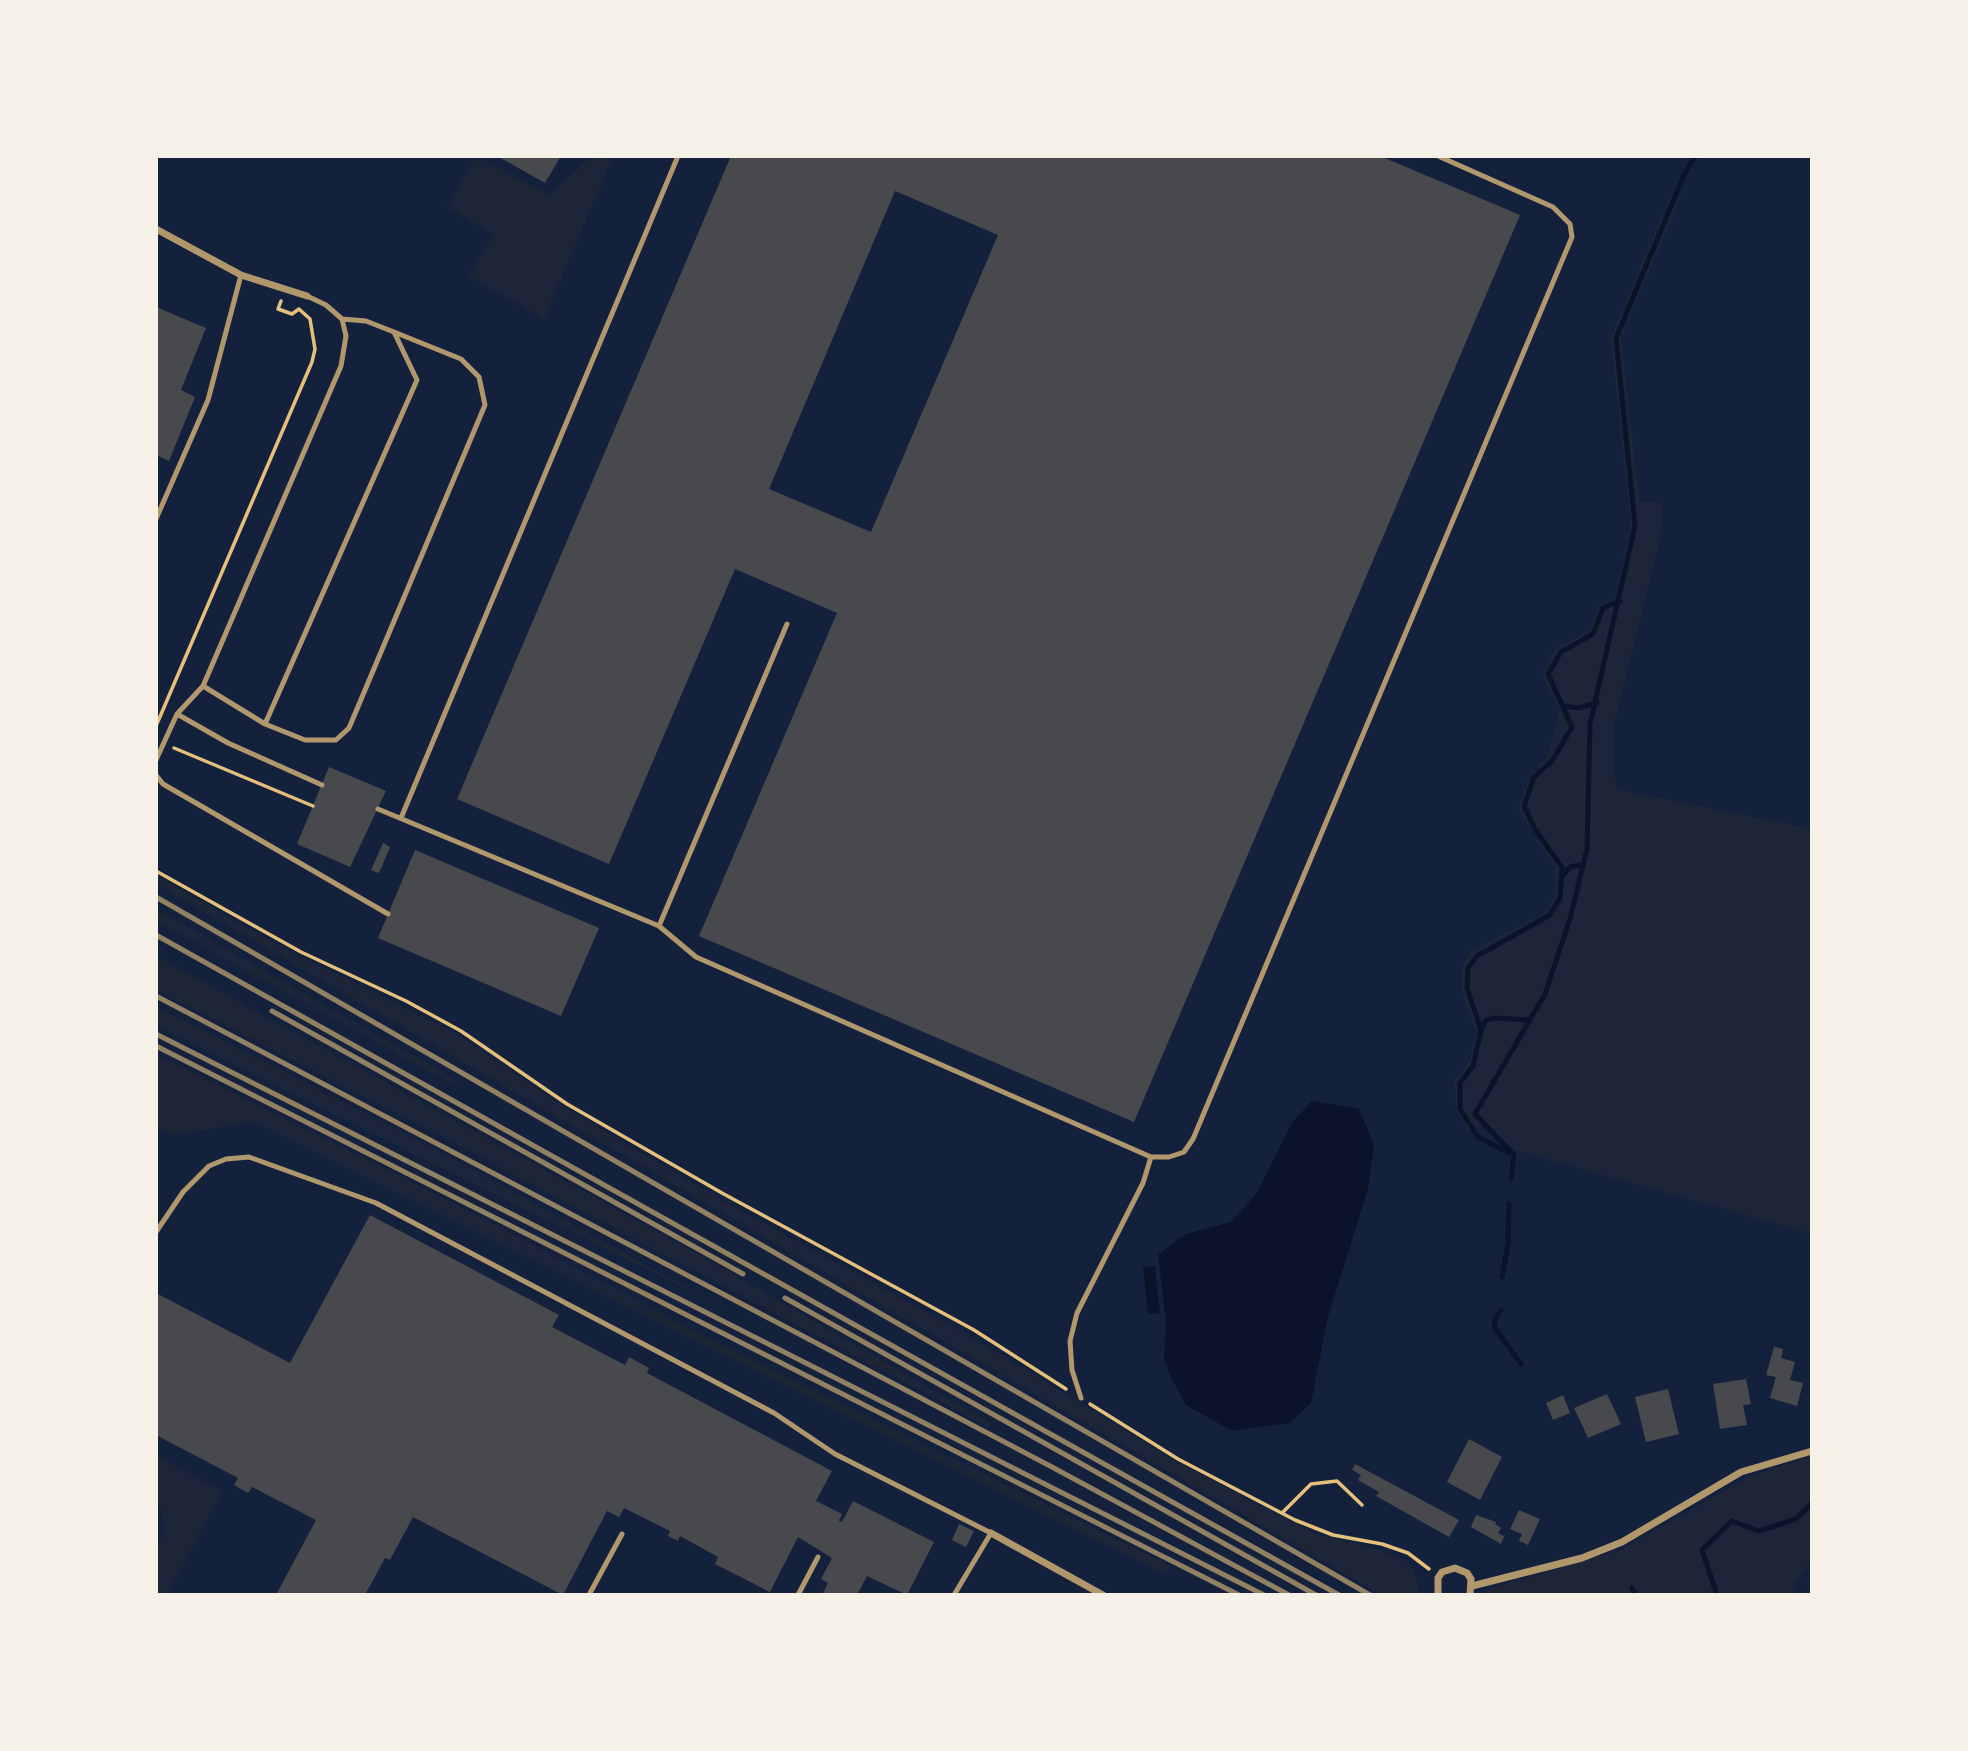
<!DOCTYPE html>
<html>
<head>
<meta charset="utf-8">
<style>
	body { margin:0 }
	#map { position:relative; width:1968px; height:1751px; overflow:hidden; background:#14213d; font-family:"Space Grotesk",sans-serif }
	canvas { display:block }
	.frame { position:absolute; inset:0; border:158px solid #f6f1e7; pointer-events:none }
</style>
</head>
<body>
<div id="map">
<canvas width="1968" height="1751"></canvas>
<div class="frame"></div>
</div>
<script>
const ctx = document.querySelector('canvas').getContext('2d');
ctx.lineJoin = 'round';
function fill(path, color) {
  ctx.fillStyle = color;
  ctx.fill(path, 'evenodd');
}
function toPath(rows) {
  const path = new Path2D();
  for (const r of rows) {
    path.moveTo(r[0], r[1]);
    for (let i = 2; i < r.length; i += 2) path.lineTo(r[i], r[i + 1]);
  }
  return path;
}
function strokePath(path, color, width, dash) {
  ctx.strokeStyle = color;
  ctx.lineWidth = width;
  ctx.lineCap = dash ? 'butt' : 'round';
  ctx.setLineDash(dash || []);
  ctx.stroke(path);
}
const green = toPath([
	[477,156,549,195,592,156,613,156,544,319,469,276,494,234,447,207],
	[1672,192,1681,197,1621,336,1639,501,1663,503,1661,533,1613,727,1613,767,1617,789,1812,829,1812,1234,1515,1150,1487,1124,1469,1131,1457,1112,1454,1081,1468,1065,1477,1034,1461,987,1462,966,1471,951,1545,913,1554,898,1556,869,1518,808,1530,777,1547,757,1560,710,1542,675,1555,649,1589,631,1600,604,1615,599,1631,526,1611,337],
	[156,875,276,944,457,1034,567,1109,720,1199,970,1336,1176,1461,1315,1534,1379,1549,1404,1560,1412,1567,1421,1595,1382,1595,1364,1585,156,884],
	[156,909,452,1077,458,1081,453,1085,156,921],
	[156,956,721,1267,992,1424,987,1426,437,1134,156,990],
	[156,1007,432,1147,730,1311,156,1026],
	[156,1054,429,1190,699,1333,1170,1566,1165,1574,252,1121,175,1136,156,1127],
	[156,1455,222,1491,167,1595,156,1595,156,1549,165,1531,160,1505,156,1501],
	[1812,1456,1812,1558,1789,1595,1479,1595,1495,1587,1620,1550,1752,1475]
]);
const water = toPath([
	[1312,1101,1359,1109,1374,1145,1368,1189,1328,1317,1311,1403,1290,1423,1232,1431,1186,1405,1171,1377,1164,1358,1166,1321,1158,1255,1186,1234,1231,1222,1257,1193,1293,1121],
	[1155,1266,1160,1313,1148,1314,1143,1268]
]);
const stream = toPath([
	[1565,706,1578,708,1597,703],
	[1563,875,1570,867,1584,864],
	[1481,1030,1486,1020,1495,1018,1528,1020],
	[1509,1153,1478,1137,1460,1109,1460,1083,1473,1066,1481,1030,1467,988,1468,968,1477,956,1550,915,1560,898,1562,867,1536,831,1524,806,1534,777,1552,761,1572,727,1548,674,1561,652,1593,634,1603,608,1620,601],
	[1511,1178,1514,1155,1475,1114,1545,994,1570,919,1587,849,1590,724,1635,526,1616,338,1684,175,1695,156],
	[1502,1277,1508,1244,1509,1204],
	[1501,1310,1494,1322,1495,1328,1521,1364],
	[1632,1588,1636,1595],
	[1717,1595,1702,1550,1732,1521,1759,1531,1796,1519,1812,1503]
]);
const building = toPath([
	[497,156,561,156,545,183],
	[731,156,1380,156,1520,215,1134,1122,699,936,837,613,735,569,609,864,457,799],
	[895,191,998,235,871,532,769,489],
	[156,307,206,328,181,390,195,397,169,461,156,455],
	[329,767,386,791,350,867,297,844],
	[383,843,390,847,379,873,371,870],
	[415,850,599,928,561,1016,378,938],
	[370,1215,559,1315,552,1327,625,1365,629,1357,649,1368,647,1373,832,1471,816,1501,842,1514,839,1521,842,1522,853,1501,934,1542,907,1595,867,1576,857,1595,822,1595,828,1583,821,1579,832,1558,798,1537,770,1592,715,1564,718,1557,680,1536,678,1541,668,1536,670,1531,624,1508,619,1517,607,1511,563,1595,413,1517,390,1560,385,1558,365,1595,276,1595,316,1520,252,1487,248,1493,234,1485,238,1478,156,1435,156,1293,290,1363],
	[1774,1347,1783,1349,1781,1358,1795,1362,1790,1380,1803,1383,1797,1406,1770,1398,1776,1377,1766,1375],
	[1746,1379,1751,1404,1743,1405,1747,1425,1720,1429,1713,1384],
	[1668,1389,1679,1434,1646,1442,1635,1397],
	[1607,1394,1621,1424,1588,1438,1574,1408],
	[1563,1395,1570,1413,1553,1420,1546,1403],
	[1469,1439,1502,1457,1480,1500,1447,1482],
	[1355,1464,1459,1520,1449,1537,1376,1496,1379,1492,1358,1480,1361,1475,1352,1470],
	[1519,1510,1540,1519,1528,1545,1519,1541,1522,1534,1510,1529],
	[1476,1515,1496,1522,1495,1524,1501,1528,1498,1533,1504,1536,1501,1544,1471,1527],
	[959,1524,974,1531,966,1547,952,1540]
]);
const path = toPath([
	[156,726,312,362,315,349,310,319,299,309,292,314,278,309,281,301],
	[174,748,313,806],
	[156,871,301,952,406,1001,461,1031,567,1104,722,1193,974,1330,1066,1389],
	[1090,1404,1178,1459,1295,1520,1333,1535,1382,1544,1408,1553,1429,1569],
	[1282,1513,1311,1484,1337,1481,1362,1505]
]);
const service = toPath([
	[156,519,208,400,241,275],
	[203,686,265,724,417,380,394,332,366,321,342,319],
	[177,714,228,743,322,785],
	[265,724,305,740,336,740,349,728,485,405,479,377,461,359,394,332],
	[156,760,177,714,203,686,341,366,346,336,342,319,326,305,307,296],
	[156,775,163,784,388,914],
	[378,809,659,926,696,957,1151,1157,1169,1157,1184,1152,1193,1139,1572,237,1570,224,1553,207,1438,156],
	[401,818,678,156],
	[659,926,787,624],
	[156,1232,183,1192,209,1166,226,1159,249,1157,376,1203,774,1413,835,1454,991,1533,954,1595],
	[1081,1398,1072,1370,1070,1341,1077,1313,1143,1183,1151,1157],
	[589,1595,622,1534],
	[798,1595,818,1557]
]);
const minor = toPath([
	[156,229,241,275,307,296],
	[991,1533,1103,1595],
	[1472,1586,1582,1558,1622,1542,1741,1472,1812,1451],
	[1438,1595,1438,1578,1442,1572,1455,1568,1467,1573,1471,1579,1470,1595]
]);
const rail = toPath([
	[156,897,1370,1595],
	[156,935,1339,1595],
	[156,996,1052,1467,1289,1595],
	[272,1011,743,1274],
	[156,1034,1264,1595],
	[156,1046,1239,1595],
	[785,1298,1316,1595]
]);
fill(green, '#1d2539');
fill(water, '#0b132b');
strokePath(stream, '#0b132b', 5);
fill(building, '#48494c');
strokePath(path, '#e5c07b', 3.5);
strokePath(service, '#b1986c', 5);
strokePath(minor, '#b1986c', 7);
strokePath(rail, '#918062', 5);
</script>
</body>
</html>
